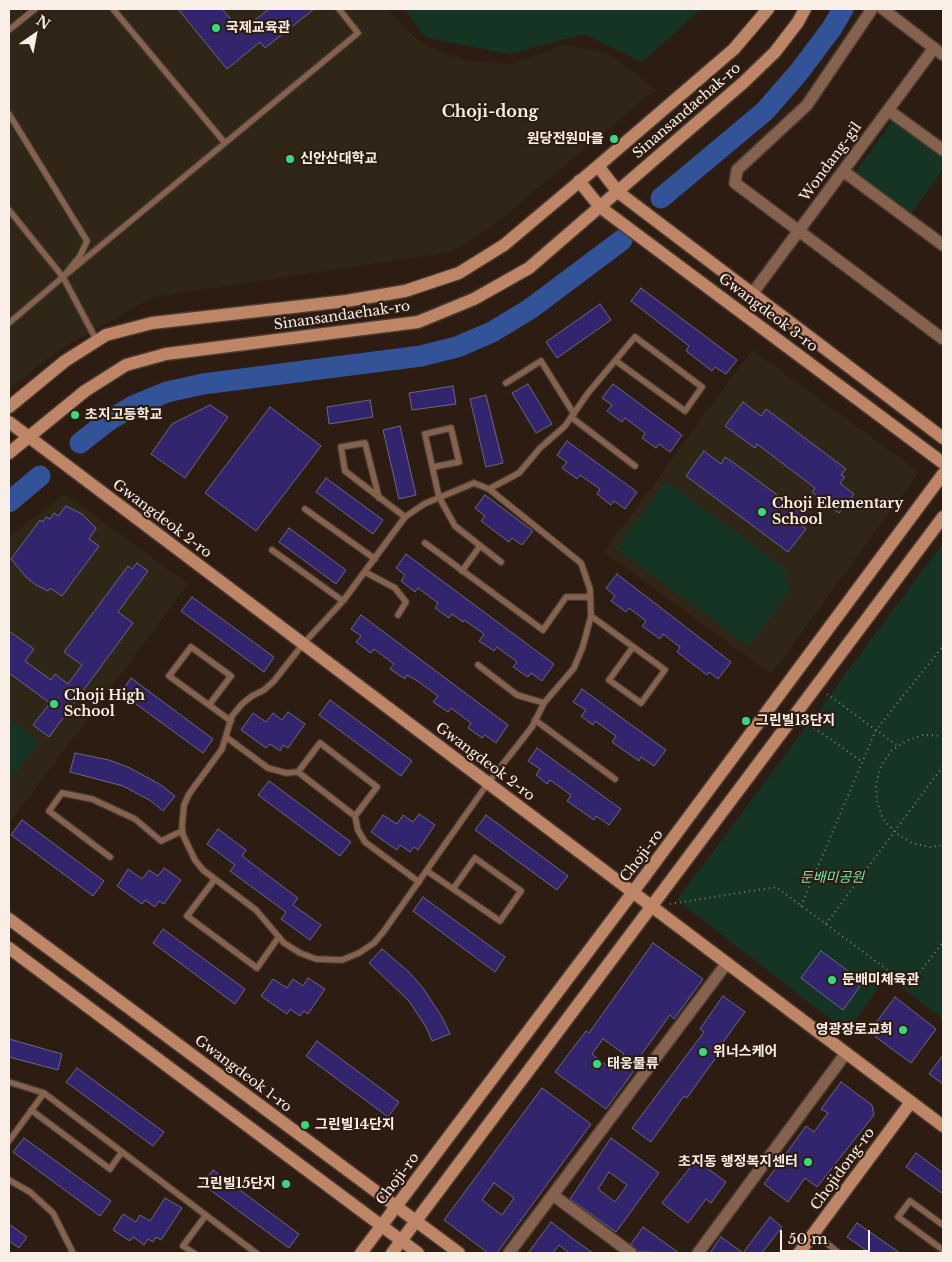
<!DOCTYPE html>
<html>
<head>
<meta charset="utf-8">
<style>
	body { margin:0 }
	#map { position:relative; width:952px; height:1262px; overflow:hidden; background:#2d1c11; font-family:"Libre Baskerville",serif }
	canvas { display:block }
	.frame { position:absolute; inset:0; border:10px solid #faefe7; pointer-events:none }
	.north { position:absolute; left:10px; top:10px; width:50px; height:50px; -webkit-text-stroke:4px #2d1c11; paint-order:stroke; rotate:33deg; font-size:14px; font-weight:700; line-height:20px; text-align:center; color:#faefe7 }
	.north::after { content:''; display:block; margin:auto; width:18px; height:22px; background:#faefe7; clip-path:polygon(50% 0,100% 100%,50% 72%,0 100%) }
	.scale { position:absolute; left:780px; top:1230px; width:90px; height:22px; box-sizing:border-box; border:2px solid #faefe7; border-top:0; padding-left:6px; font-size:15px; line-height:18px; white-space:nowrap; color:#faefe7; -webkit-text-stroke:4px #2d1c11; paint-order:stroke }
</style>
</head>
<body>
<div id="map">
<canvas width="952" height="1262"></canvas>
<div class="frame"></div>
<div class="north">N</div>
<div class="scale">50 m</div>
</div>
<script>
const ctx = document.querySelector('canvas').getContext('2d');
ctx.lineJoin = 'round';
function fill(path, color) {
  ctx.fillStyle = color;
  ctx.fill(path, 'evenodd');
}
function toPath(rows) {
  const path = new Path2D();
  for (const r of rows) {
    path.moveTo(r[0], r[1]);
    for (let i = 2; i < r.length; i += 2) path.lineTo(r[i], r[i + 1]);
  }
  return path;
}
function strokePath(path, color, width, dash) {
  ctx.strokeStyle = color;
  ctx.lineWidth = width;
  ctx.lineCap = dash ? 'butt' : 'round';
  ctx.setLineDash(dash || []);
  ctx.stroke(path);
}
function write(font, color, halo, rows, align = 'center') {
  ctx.font = font + ' "Libre Baskerville","Noto Sans KR",serif';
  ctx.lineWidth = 4.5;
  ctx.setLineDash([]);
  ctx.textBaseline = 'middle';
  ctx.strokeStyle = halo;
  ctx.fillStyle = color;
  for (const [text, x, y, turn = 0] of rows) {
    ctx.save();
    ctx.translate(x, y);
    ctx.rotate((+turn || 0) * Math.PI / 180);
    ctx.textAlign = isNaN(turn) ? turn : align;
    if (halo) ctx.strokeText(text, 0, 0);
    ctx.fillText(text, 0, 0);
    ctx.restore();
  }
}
const education = toPath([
	[9,9,385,9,421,43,466,61,511,64,565,45,609,53,655,90,489,229,451,252,153,297,59,350,9,389],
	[752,350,919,472,771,674,604,552],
	[65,494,188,584,9,824,9,537]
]);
const green = toPath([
	[404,9,701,9,642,62,584,34,510,54,426,38],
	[892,121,943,157,943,169,912,213,855,173],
	[666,481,790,572,784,580,792,587,749,646,616,548],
	[943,543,943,1019,887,976,847,1032,677,900],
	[9,719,39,741,9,782]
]);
const river = toPath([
	[661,198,765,111,799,72,832,28,843,9],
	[80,443,108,421,133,406,167,392,203,384,421,356,457,347,492,332,530,309,622,240],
	[9,502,40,476]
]);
const building = toPath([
	[178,9,222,9,241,31,269,9,314,9,265,48,260,42,227,69,178,9],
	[641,288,737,360,726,374,715,367,712,371,686,351,689,346,631,301,641,288],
	[600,304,611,320,557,358,546,342,600,304],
	[528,384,552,424,536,433,512,393,528,384],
	[613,384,682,435,670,452,659,444,656,448,642,438,645,433,625,418,622,422,607,411,612,405,602,398,613,384],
	[453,386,456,404,412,410,409,393,453,386],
	[486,395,503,463,486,467,470,399,486,395],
	[370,400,373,417,329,424,327,407,370,400],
	[743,402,761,416,766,409,846,469,841,475,845,477,840,483,854,494,839,513,812,492,815,488,757,444,755,448,725,426,743,402],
	[210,405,228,417,185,478,151,454,172,424,210,405],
	[270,407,321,446,256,531,205,493,270,407],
	[400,426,416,495,399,499,383,430,400,426],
	[567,441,637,492,625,509,614,501,611,505,597,494,600,489,580,475,577,479,562,468,567,462,557,455,567,441],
	[704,451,721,464,725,457,734,463,807,517,801,525,806,529,788,552,686,476,704,451],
	[326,478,383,520,373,534,316,492,326,478],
	[485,495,533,531,522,545,512,538,509,542,481,521,485,516,475,508,485,495],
	[66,506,82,514,96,528,89,539,99,546,62,596,50,588,48,591,36,585,26,577,11,559,40,520,43,522,46,517,50,519,54,513,58,516,66,506],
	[289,528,346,570,336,584,279,542,289,528],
	[406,554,554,664,542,681,531,673,528,677,513,667,517,662,497,647,494,651,479,641,484,634,464,620,463,622,452,614,449,618,435,608,438,603,418,588,415,592,401,581,405,575,396,568,406,554],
	[137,563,148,571,118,612,133,623,49,737,33,725,50,703,9,673,9,631,34,649,25,661,51,680,55,674,68,684,82,665,64,652,128,566,132,569,137,563],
	[617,574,731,662,718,679,709,672,707,675,677,652,680,647,663,634,660,639,642,626,646,621,629,608,626,612,611,601,615,596,606,588,617,574],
	[192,597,274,657,264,672,181,611,192,597],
	[361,615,508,725,496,743,485,735,482,738,468,728,471,723,451,708,448,712,433,702,438,696,419,682,407,675,405,679,390,669,394,664,374,649,371,653,356,642,361,636,351,629,361,615],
	[131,678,213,739,203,753,121,693,131,678],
	[582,689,666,750,654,766,641,757,639,761,612,742,616,736,595,721,593,725,581,716,586,710,573,702,582,689],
	[330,700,412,761,401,776,319,715,330,700],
	[288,712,305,724,288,748,283,745,280,751,270,744,266,748,241,730,253,713,266,722,273,713,282,720,288,712],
	[537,748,621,809,609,825,596,816,594,820,567,801,571,795,550,780,547,784,536,775,540,769,528,761,537,748],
	[75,753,109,760,130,768,161,785,175,796,163,811,151,801,123,786,70,772,75,753],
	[269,781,351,842,340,856,258,795,269,781],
	[419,814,435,825,418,850,414,847,410,852,400,845,397,850,371,832,383,815,397,824,403,815,413,822,419,814],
	[486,815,568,876,557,890,475,830,486,815],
	[22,820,104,881,93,896,11,835,22,820],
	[218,829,246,850,242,856,298,898,293,905,321,925,310,940,281,919,286,912,230,871,235,865,207,844,218,829],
	[164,868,181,880,164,904,159,901,155,907,145,900,142,904,117,886,128,869,142,879,149,870,158,876,164,868],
	[423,897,505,957,495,972,413,911,423,897],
	[163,929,245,989,235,1004,153,943,163,929],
	[653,943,703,979,674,1019,670,1015,633,1066,636,1068,606,1109,555,1072,586,1031,589,1033,653,943],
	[603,1039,624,1054,612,1070,592,1054,603,1039],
	[382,949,409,972,423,988,442,1017,450,1034,432,1041,426,1027,409,1001,369,963,382,949],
	[821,951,863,982,843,1010,801,978,821,951],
	[308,978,325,989,308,1014,304,1011,300,1016,290,1009,287,1014,261,996,273,979,287,988,293,979,303,986,308,978],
	[723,996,745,1012,716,1052,719,1054,706,1071,687,1098,684,1096,651,1142,632,1128,704,1032,700,1029,723,996],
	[895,997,936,1029,911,1063,869,1032,895,997],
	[9,1039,62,1054,58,1070,9,1057,9,1039],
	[317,1041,399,1102,388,1117,306,1056,317,1041],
	[943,1055,943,1084,929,1074,943,1055],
	[77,1068,164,1132,153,1146,66,1082,77,1068],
	[841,1082,872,1105,874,1115,817,1187,805,1178,788,1202,764,1184,806,1126,814,1132,828,1113,821,1109,841,1082],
	[542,1088,591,1124,497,1253,488,1253,444,1220,542,1088],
	[494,1183,514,1198,502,1215,482,1200,494,1183],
	[24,1138,111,1201,100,1216,13,1152,24,1138],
	[611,1138,659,1173,616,1232,570,1199,611,1138],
	[609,1172,627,1185,615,1202,598,1189,609,1172],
	[916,1153,943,1173,943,1194,906,1167,916,1153],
	[696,1160,726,1182,711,1203,706,1199,688,1223,662,1203,696,1160],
	[213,1170,299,1234,289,1248,202,1184,213,1170],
	[165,1198,182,1208,161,1240,156,1237,153,1242,148,1239,144,1245,133,1237,130,1241,113,1230,123,1214,136,1222,140,1215,150,1221,165,1198],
	[770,1217,782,1227,762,1253,743,1253,770,1217],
	[551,1222,576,1241,593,1253,569,1253,559,1245,553,1253,528,1253,551,1222],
	[857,1223,900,1253,870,1253,847,1237,857,1223],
	[9,1224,27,1237,19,1248,9,1241,9,1224],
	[643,1227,679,1253,638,1252,631,1244,643,1227],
	[721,1237,743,1253,710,1253,721,1237]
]);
const path = toPath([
	[827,694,898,746],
	[806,722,861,761],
	[943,736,923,735,906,741,891,751,881,766,876,784,877,802,883,819,896,833,912,843,930,847,943,845],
	[670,904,776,887,909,986,943,942],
	[801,906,876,730,943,646],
	[826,924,943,766]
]);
const lane = toPath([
	[113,9,225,143],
	[9,30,35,9],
	[9,114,87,241,80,256,63,277,358,33,339,9],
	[9,210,63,277,97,341],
	[9,323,63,277],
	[506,383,541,361,574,414],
	[571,417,635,466],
	[433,467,459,462,451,428,425,434,439,497,455,526,501,562],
	[474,483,489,489,581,563,590,589,591,616,583,646,574,668,544,703,532,727,488,783,384,931,374,943,359,953,342,960,316,959,300,953,284,943,256,910,203,870,195,860,183,835,182,826,184,805,189,794,222,749,232,716,242,704,252,696,264,690,274,681,303,644,343,601,405,517,424,504,474,483],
	[489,489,519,473,540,448,565,426,588,393,635,337,702,387,685,411,616,361],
	[379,498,365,443,341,447,345,471,405,517],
	[305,509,375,559],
	[425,543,543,630,566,597,590,597],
	[272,550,343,601],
	[462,571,480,546],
	[365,572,395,588,406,602,398,615],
	[591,616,665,670,641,703,609,680,633,647],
	[478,665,517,695,544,703],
	[209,705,231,676,191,647,169,676,209,705,231,721],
	[535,720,615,779],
	[226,737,268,768,286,773,298,772,355,816,358,830,365,842,419,882],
	[298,772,320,743,377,787,355,816],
	[110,857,49,811,62,793,92,799,135,819,161,841,182,831],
	[427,871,500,921,521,891,475,858,453,889],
	[215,879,187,916,257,968,278,938],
	[9,1082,44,1093],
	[31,1110,110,1169,122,1152],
	[9,1141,44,1093,256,1253],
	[9,1180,30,1192,53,1213,73,1253],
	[943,1225,910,1201,898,1217,943,1250],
	[814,1233,839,1253],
	[194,1253,183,1246,206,1215]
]);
const street = toPath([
	[872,9,807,105,737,170,735,183,943,339],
	[883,9,943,55],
	[888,110,943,150],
	[843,171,943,245],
	[752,294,934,48],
	[553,1195,631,1253],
	[509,1253,727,963],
	[698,1253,846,1053]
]);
const secondary = toPath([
	[598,166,618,192,943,438],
	[579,181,600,207,943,463],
	[9,407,65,361,106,335,152,323,346,301,405,291,459,273,504,245,598,166,734,49,768,9],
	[9,422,943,1126],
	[9,453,85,391,126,365,166,354,418,322,474,299,529,268,744,82,775,52,798,22,805,9],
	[9,919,459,1253],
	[9,948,418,1253],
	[361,1253,633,892,943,474],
	[392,1253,943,517],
	[799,1253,911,1102]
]);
const markers = [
	[216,28,5,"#37d880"],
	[614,139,5,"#37d880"],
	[290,159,5,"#37d880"],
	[75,415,5,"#37d880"],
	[762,512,5,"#37d880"],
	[54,704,5,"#37d880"],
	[746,721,5,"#37d880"],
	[832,980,5,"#37d880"],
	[903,1030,5,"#37d880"],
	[703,1052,5,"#37d880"],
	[597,1064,5,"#37d880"],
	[305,1125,5,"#37d880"],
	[808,1162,5,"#37d880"],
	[286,1184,5,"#37d880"]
];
const poiNames = [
	["국제교육관",226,28],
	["원당전원마을",604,139,"right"],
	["신안산대학교",300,159],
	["초지고등학교",85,415],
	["Choji Elementary",772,504],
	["School",772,520],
	["Choji High",64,696],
	["School",64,712],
	["그린빌13단지",756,721],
	["둔배미체육관",842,980],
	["영광장로교회",893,1030,"right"],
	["위너스케어",713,1052],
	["태웅물류",607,1064],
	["그린빌14단지",315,1125],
	["초지동 행정복지센터",798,1162,"right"],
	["그린빌15단지",276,1184,"right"]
];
const streetNames = [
	["Sinansandaehak-ro",687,111,-41],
	["Wondang-gil",831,162,-54],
	["Gwangdeok 3-ro",768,313,37],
	["Sinansandaehak-ro",342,316,-8],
	["Gwangdeok 2-ro",162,519,37],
	["Gwangdeok 2-ro",485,762,37],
	["Choji-ro",642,856,-53],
	["Gwangdeok 1-ro",243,1074,37],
	["Chojidong-ro",843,1169,-54],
	["Choji-ro",398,1179,-53]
];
const parkNames = [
	["둔배미공원",832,878]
];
const quarterNames = [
	["Choji-dong",490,112]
];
fill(education, '#302617');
fill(green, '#153424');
strokePath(river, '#335399', 21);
fill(building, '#32256d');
strokePath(building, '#69697e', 1);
strokePath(lane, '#4a3a2f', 8);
strokePath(street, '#4a3a2f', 14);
strokePath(secondary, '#4a3a2f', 15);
strokePath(path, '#887970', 2, [1, 4]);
strokePath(lane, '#84624e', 5.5);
strokePath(street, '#84624e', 11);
strokePath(secondary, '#be8667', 12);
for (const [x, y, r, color] of markers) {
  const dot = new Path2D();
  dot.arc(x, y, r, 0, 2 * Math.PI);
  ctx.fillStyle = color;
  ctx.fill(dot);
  strokePath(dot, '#2d1c11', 2);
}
write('bold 14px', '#faefe7', '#2d1c11', poiNames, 'left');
write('14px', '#faefe7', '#2d1c11', streetNames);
write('italic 14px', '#67eaa7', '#2d1c11', parkNames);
write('bold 16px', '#faefe7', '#2d1c11', quarterNames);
</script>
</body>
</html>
